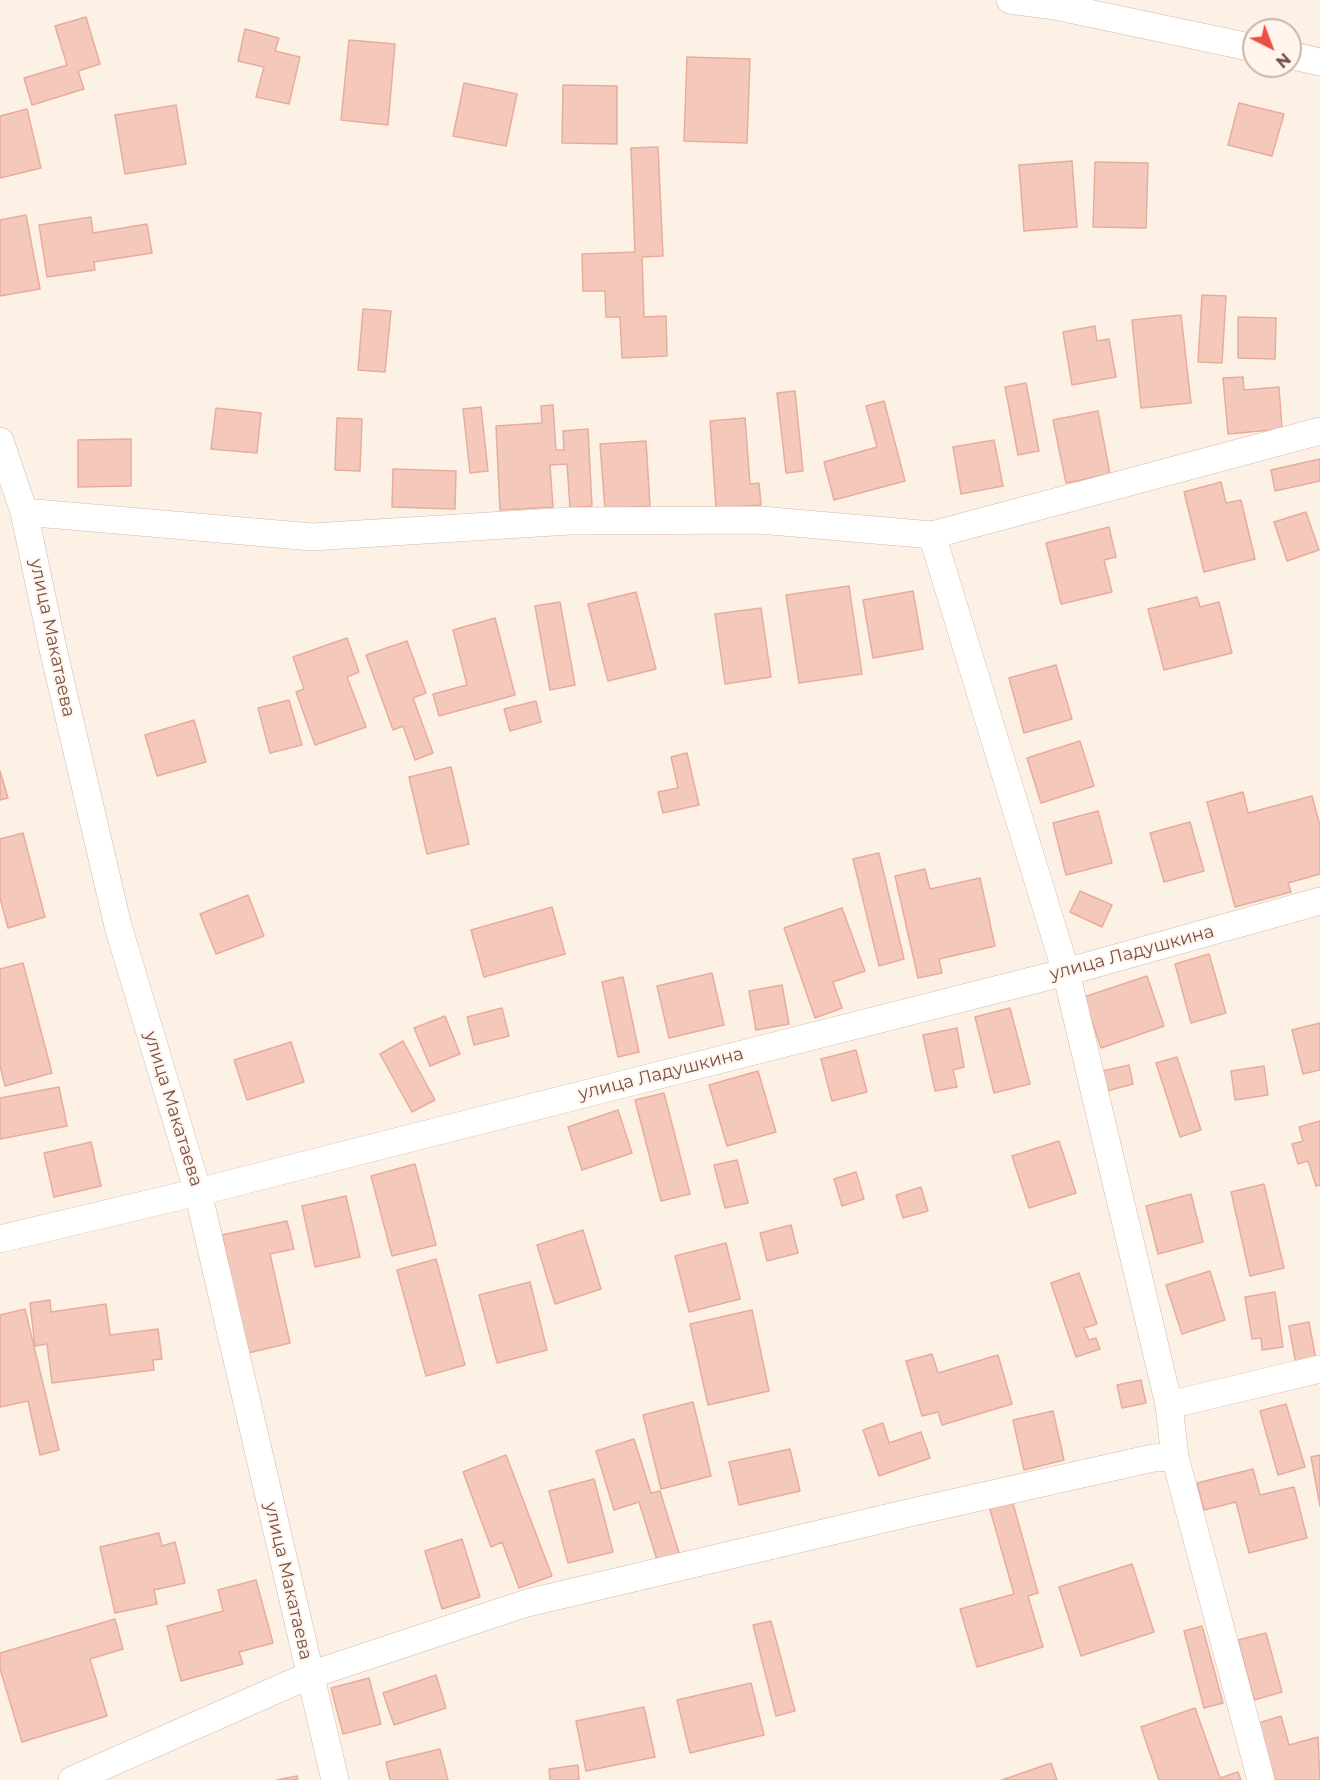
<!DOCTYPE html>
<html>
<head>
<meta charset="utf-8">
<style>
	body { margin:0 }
	#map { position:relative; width:1320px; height:1780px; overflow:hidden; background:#fdf1e6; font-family:Montserrat,sans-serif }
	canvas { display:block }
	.north { position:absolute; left:1242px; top:18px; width:60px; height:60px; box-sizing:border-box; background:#fff5ed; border:2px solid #c9b4ab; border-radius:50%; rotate:138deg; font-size:16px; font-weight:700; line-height:24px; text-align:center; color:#795249 }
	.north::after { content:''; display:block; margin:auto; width:21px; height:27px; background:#ee4f45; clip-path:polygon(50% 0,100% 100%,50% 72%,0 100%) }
</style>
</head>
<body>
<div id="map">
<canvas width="1320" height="1780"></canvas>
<div class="north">N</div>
</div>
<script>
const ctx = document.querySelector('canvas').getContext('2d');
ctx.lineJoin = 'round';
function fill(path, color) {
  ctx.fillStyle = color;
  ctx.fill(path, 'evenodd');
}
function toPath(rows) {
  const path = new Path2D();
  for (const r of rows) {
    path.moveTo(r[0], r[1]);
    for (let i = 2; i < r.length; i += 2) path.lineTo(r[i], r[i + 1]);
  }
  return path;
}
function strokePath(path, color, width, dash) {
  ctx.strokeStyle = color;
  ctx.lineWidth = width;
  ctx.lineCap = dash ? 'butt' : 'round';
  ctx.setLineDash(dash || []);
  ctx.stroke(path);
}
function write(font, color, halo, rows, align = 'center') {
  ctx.font = font + ' Montserrat,sans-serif';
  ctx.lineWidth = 4.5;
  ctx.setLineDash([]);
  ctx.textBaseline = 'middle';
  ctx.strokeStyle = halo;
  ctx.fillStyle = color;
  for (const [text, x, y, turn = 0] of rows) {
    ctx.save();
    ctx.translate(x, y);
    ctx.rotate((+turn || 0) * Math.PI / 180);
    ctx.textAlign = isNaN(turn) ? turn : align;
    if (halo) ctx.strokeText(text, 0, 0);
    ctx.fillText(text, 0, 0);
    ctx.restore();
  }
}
const building = toPath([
	[86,17,100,64,78,71,84,89,32,105,24,78,67,65,55,26,86,17],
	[245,29,279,38,275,51,300,57,289,104,256,97,264,67,238,61,245,29],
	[349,40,395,44,388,125,341,120,349,40],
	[687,57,750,59,747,143,684,141,687,57],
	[464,83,517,94,506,146,453,136,464,83],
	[563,85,617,86,617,144,562,143,563,85],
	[1239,103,1284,114,1272,156,1228,145,1239,103],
	[176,105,186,164,125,174,115,115,176,105],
	[27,109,41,168,0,178,0,116,27,109],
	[658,147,663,256,642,257,644,317,666,316,667,356,622,358,620,317,606,317,605,291,583,291,582,254,635,252,631,148,658,147],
	[1072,161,1077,227,1024,231,1019,165,1072,161],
	[1095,162,1148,163,1146,228,1093,227,1095,162],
	[26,215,40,289,0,296,0,220,26,215],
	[91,217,93,233,147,224,152,253,94,262,95,270,47,277,39,225,91,217],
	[1202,295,1226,296,1222,363,1198,362,1202,295],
	[363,309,391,311,385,372,358,370,363,309],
	[1181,315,1191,403,1141,408,1132,320,1181,315],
	[1238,317,1276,318,1275,359,1238,358,1238,317],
	[1095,326,1097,341,1109,339,1116,377,1072,385,1063,332,1095,326],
	[1243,377,1244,390,1279,387,1282,429,1228,434,1223,378,1243,377],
	[1026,383,1039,451,1018,455,1005,387,1026,383],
	[795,391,803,471,786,473,777,393,795,391],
	[884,401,905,481,834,500,824,462,877,447,866,406,884,401],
	[553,405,556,450,564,450,563,431,588,429,592,506,570,508,567,464,550,465,553,507,500,510,496,426,542,423,541,406,553,405],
	[481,407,488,471,470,473,463,409,481,407],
	[216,408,261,413,257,453,211,449,216,408],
	[1098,411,1110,474,1066,483,1053,420,1098,411],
	[337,418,362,419,360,471,335,470,337,418],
	[745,418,750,484,759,483,761,505,716,508,710,421,745,418],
	[131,439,131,486,78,487,78,440,131,439],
	[994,440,1003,486,961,494,953,447,994,440],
	[646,441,650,506,605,509,600,444,646,441],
	[1320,459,1320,481,1275,491,1271,470,1320,459],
	[393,469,456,471,455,509,392,507,393,469],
	[1221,482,1226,503,1241,500,1255,559,1204,572,1184,492,1221,482],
	[1306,512,1319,550,1287,561,1274,522,1306,512],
	[1109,527,1116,557,1104,560,1112,592,1061,604,1046,543,1109,527],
	[849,586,862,674,799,683,786,595,849,586],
	[913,591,923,649,873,658,863,600,913,591],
	[636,592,656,669,608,681,588,604,636,592],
	[1197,597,1200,607,1219,602,1232,653,1164,670,1148,609,1197,597],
	[560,602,575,685,550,690,535,606,560,602],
	[761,608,771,677,725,684,715,614,761,608],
	[495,618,515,695,439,716,433,694,467,685,453,630,495,618],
	[347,638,359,672,347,677,366,727,315,745,296,692,304,689,293,657,347,638],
	[407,641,426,693,413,698,433,753,415,760,403,726,393,730,366,655,407,641],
	[1056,665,1072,719,1024,733,1009,678,1056,665],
	[289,700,302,745,270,753,258,708,289,700],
	[536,701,541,722,510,731,504,709,536,701],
	[194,720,206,762,157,776,145,735,194,720],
	[1080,741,1094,786,1041,803,1027,758,1080,741],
	[687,753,699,805,663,813,658,792,678,788,671,757,687,753],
	[451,767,469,844,427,854,409,777,451,767],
	[0,771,8,798,0,800,0,771],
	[1243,792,1248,813,1312,796,1320,826,1320,874,1288,883,1291,892,1235,907,1207,802,1243,792],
	[1098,811,1112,863,1066,875,1053,823,1098,811],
	[1190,822,1204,871,1164,882,1150,833,1190,822],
	[23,833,45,917,8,928,0,898,0,839,23,833],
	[879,853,904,959,879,966,853,859,879,853],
	[925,869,930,889,980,878,995,946,939,959,942,973,918,978,895,876,925,869],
	[1080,891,1112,905,1102,927,1070,912,1080,891],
	[248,895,264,936,216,954,200,914,248,895],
	[552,907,565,954,484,977,471,930,552,907],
	[842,908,865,971,833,982,842,1008,815,1018,784,928,842,908],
	[1209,954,1226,1013,1191,1023,1175,964,1209,954],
	[23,963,52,1073,5,1086,0,1066,0,969,23,963],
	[712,973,724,1025,669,1038,657,986,712,973],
	[1147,976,1164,1026,1101,1048,1084,997,1147,976],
	[623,977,639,1052,618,1057,602,982,623,977],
	[782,985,789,1024,756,1030,749,991,782,985],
	[502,1008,509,1036,474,1045,467,1017,502,1008],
	[1010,1008,1030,1084,994,1093,975,1017,1010,1008],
	[445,1016,460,1054,430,1066,414,1028,445,1016],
	[1320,1023,1320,1070,1303,1074,1292,1030,1320,1023],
	[957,1028,964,1067,953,1070,957,1087,935,1091,923,1035,957,1028],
	[403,1041,435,1100,412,1112,380,1054,403,1041],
	[291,1042,304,1082,247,1100,234,1060,291,1042],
	[856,1050,867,1092,832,1101,821,1059,856,1050],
	[1177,1057,1201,1130,1180,1137,1156,1063,1177,1057],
	[1129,1065,1133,1084,1103,1092,1098,1072,1129,1065],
	[1264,1066,1268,1095,1235,1100,1231,1071,1264,1066],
	[758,1071,776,1132,727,1146,709,1085,758,1071],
	[59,1087,67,1126,0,1139,0,1098,59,1087],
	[664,1093,690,1194,661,1201,635,1100,664,1093],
	[618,1110,632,1153,582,1170,568,1127,618,1110],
	[1320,1121,1320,1185,1316,1186,1308,1161,1298,1164,1292,1144,1303,1141,1299,1127,1320,1121],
	[1059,1141,1076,1193,1029,1208,1012,1156,1059,1141],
	[91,1142,101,1186,54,1197,44,1153,91,1142],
	[737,1160,748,1203,725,1208,714,1165,737,1160],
	[415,1164,436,1245,392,1256,371,1176,415,1164],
	[856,1172,864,1199,842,1206,834,1179,856,1172],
	[1264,1184,1284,1268,1250,1276,1231,1192,1264,1184],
	[921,1187,928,1211,903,1218,896,1195,921,1187],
	[1191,1194,1203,1242,1158,1254,1146,1206,1191,1194],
	[346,1196,360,1257,315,1267,302,1206,346,1196],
	[287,1221,294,1249,270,1254,290,1343,248,1353,222,1235,287,1221],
	[791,1225,798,1253,767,1261,760,1233,791,1225],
	[583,1230,601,1289,555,1304,537,1245,583,1230],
	[726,1243,740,1299,689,1312,675,1256,726,1243],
	[436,1259,465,1365,426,1376,397,1270,436,1259],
	[1210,1271,1225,1320,1182,1334,1166,1285,1210,1271],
	[1079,1273,1097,1324,1084,1328,1089,1340,1096,1338,1100,1349,1076,1357,1051,1283,1079,1273],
	[530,1282,547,1350,497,1363,479,1295,530,1282],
	[1275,1292,1283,1347,1262,1350,1261,1338,1252,1339,1245,1297,1275,1292],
	[50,1300,51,1312,106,1304,110,1335,158,1329,162,1359,153,1360,154,1370,52,1383,47,1344,35,1346,30,1303,50,1300],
	[25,1309,59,1450,40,1455,28,1401,0,1407,0,1315,25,1309],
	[752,1310,769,1391,708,1405,690,1324,752,1310],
	[1309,1322,1316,1360,1296,1364,1289,1326,1309,1322],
	[932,1354,938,1373,998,1355,1012,1404,942,1425,938,1412,922,1416,906,1361,932,1354],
	[1141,1380,1146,1403,1122,1408,1117,1385,1141,1380],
	[693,1402,711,1476,661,1489,643,1415,693,1402],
	[1286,1404,1305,1467,1278,1475,1260,1411,1286,1404],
	[1053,1411,1064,1460,1024,1470,1013,1420,1053,1411],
	[883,1423,889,1443,921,1432,930,1458,879,1476,863,1430,883,1423],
	[634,1439,651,1493,660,1491,679,1553,657,1560,639,1502,614,1510,596,1451,634,1439],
	[790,1449,800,1491,739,1505,729,1462,790,1449],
	[506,1455,552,1576,519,1588,502,1542,491,1547,463,1472,506,1455],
	[1320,1455,1320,1506,1311,1457,1320,1455],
	[1253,1469,1260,1495,1294,1487,1307,1538,1249,1553,1236,1502,1204,1510,1197,1483,1253,1469],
	[594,1479,613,1552,568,1563,549,1491,594,1479],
	[1012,1500,1038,1593,1028,1596,1043,1647,977,1667,960,1609,1014,1594,989,1506,1012,1500],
	[159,1533,162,1546,175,1542,185,1583,154,1590,157,1604,115,1613,100,1547,159,1533],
	[462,1539,480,1597,442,1609,425,1551,462,1539],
	[1132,1564,1154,1632,1081,1656,1059,1587,1132,1564],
	[256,1580,273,1643,239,1652,243,1664,181,1681,167,1626,223,1611,218,1590,256,1580],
	[115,1619,123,1649,90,1659,107,1716,22,1742,0,1669,0,1653,115,1619],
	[771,1621,795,1711,776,1716,753,1625,771,1621],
	[1202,1626,1223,1703,1204,1708,1184,1631,1202,1626],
	[1266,1633,1282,1692,1254,1700,1238,1640,1266,1633],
	[436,1675,446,1708,394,1725,383,1693,436,1675],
	[369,1678,381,1724,343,1734,331,1688,369,1678],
	[751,1683,764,1735,690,1753,677,1700,751,1683],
	[644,1707,655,1757,586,1771,576,1721,644,1707],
	[1195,1708,1220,1778,1238,1772,1241,1780,1159,1780,1141,1727,1195,1708],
	[1281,1716,1289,1745,1318,1737,1320,1780,1275,1780,1259,1723,1281,1716],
	[440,1749,448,1780,390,1780,386,1762,440,1749],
	[1051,1763,1057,1780,1002,1780,1051,1763],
	[578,1765,579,1780,550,1780,549,1769,578,1765],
	[297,1776,298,1780,277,1780,297,1776]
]);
const street = toPath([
	[1010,0,1055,6,1254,48],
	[1290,55,1320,62],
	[0,441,24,512,53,649,118,926,198,1192,335,1780],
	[24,512,312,537,570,521,760,520,932,535,1320,431],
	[932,535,1066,972,1169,1405,1175,1457,1261,1780],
	[0,1239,198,1192,1066,972,1320,901],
	[1169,1405,1320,1369],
	[72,1780,310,1675,527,1603,917,1511,1153,1458,1175,1457]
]);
const streetNames = [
	["улица Макатаева",52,638,78],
	["улица Ладушкина",1132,953,-15],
	["улица Ладушкина",661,1074,-14],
	["улица Макатаева",173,1109,73],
	["улица Макатаева",288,1581,77]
];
fill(building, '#f4c9bc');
strokePath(building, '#e8ac9b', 1.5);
strokePath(street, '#d3b8ad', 28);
strokePath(street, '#fff', 27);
write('18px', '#795249', '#fff5ed', streetNames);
</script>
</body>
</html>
